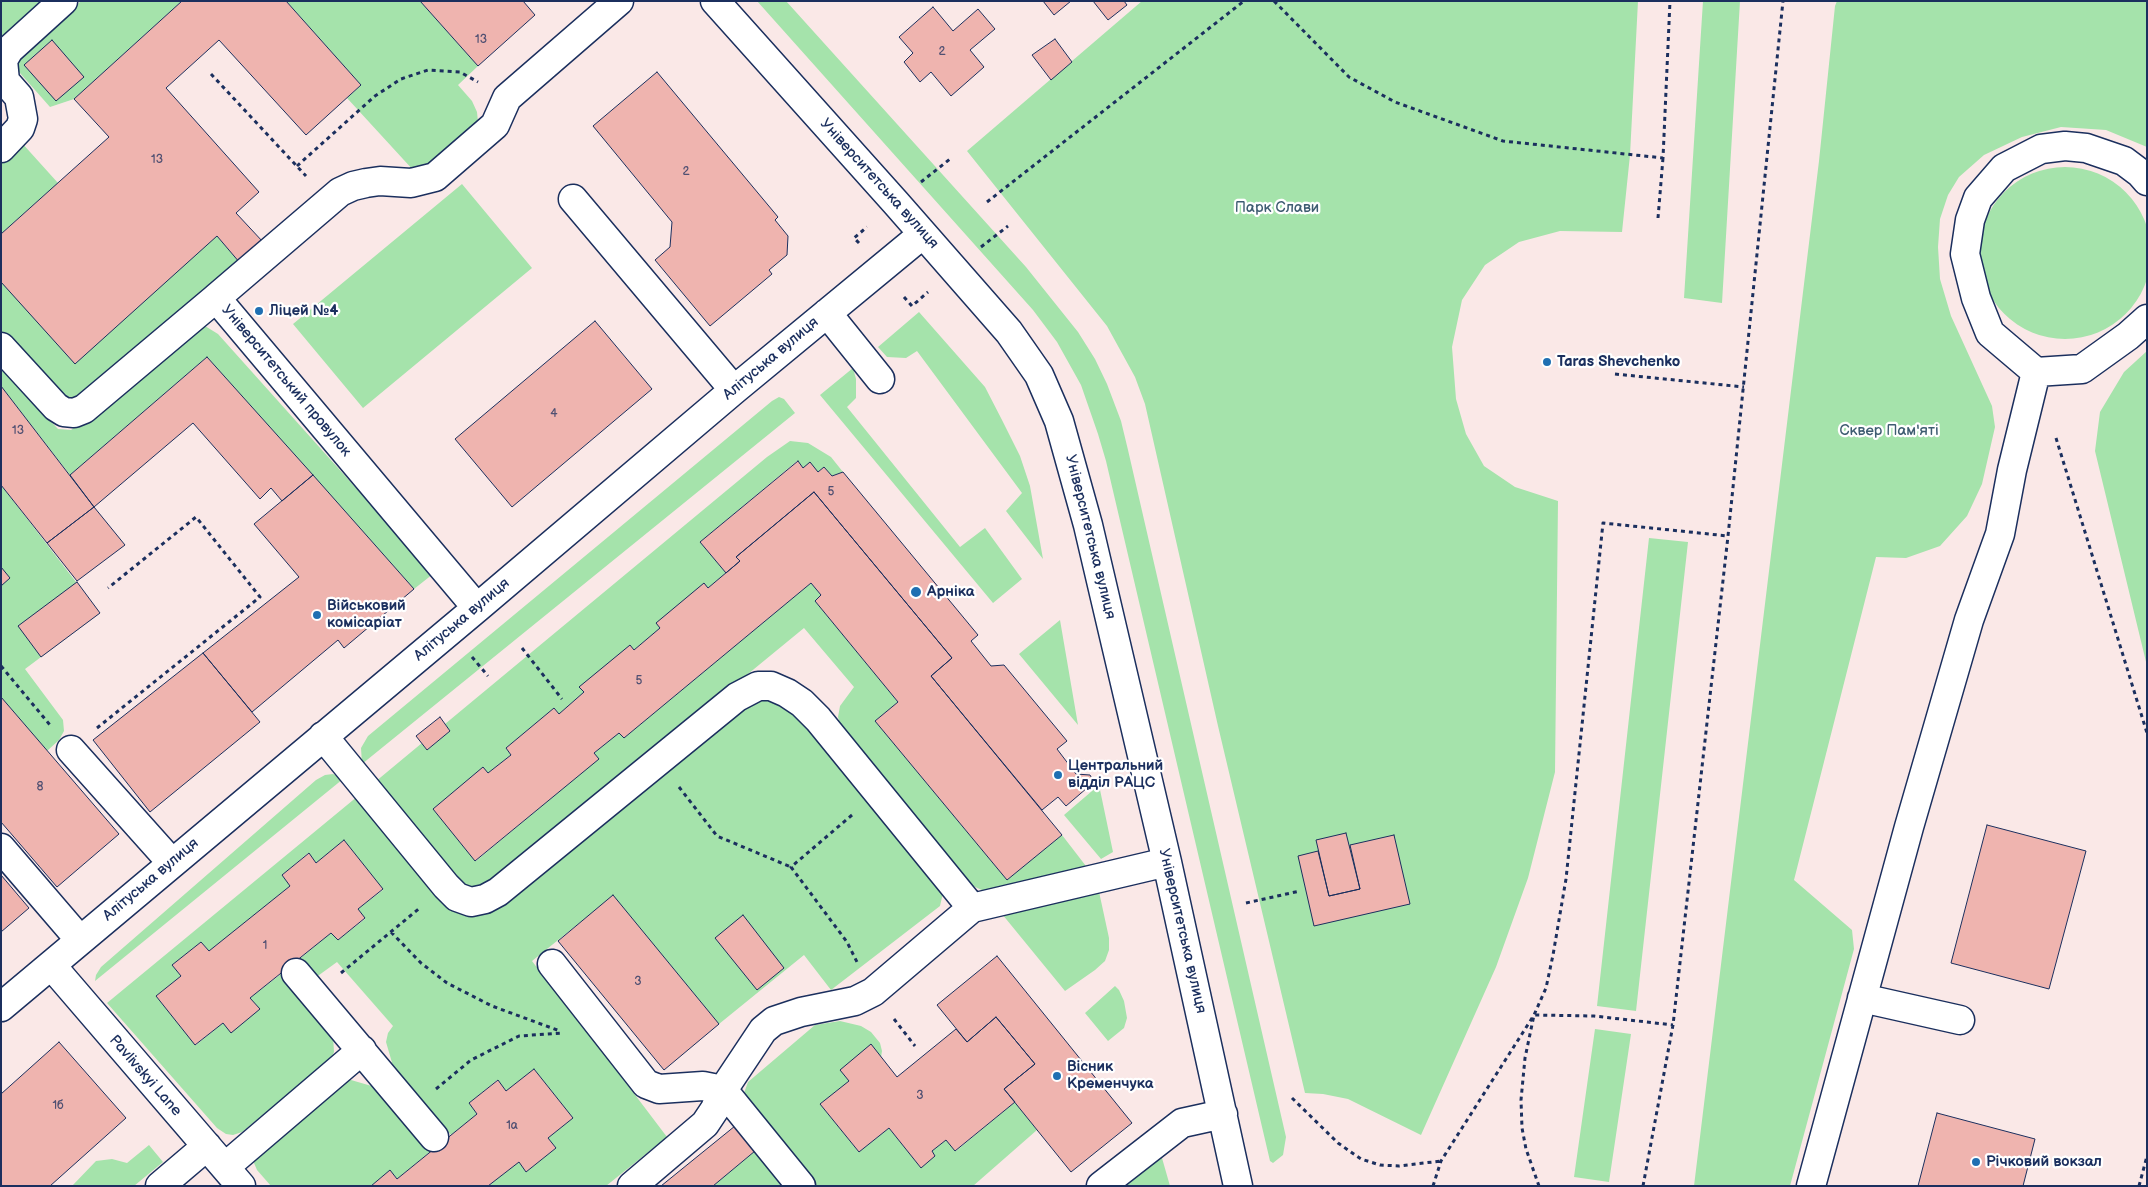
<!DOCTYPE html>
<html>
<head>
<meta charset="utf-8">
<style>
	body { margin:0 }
	#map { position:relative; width:2148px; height:1187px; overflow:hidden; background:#fae8e7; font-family:"Balsamiq Sans",sans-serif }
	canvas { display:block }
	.frame { position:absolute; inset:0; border:2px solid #1b2f5e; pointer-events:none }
</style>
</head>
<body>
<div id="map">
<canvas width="2148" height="1187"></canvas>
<div class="frame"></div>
</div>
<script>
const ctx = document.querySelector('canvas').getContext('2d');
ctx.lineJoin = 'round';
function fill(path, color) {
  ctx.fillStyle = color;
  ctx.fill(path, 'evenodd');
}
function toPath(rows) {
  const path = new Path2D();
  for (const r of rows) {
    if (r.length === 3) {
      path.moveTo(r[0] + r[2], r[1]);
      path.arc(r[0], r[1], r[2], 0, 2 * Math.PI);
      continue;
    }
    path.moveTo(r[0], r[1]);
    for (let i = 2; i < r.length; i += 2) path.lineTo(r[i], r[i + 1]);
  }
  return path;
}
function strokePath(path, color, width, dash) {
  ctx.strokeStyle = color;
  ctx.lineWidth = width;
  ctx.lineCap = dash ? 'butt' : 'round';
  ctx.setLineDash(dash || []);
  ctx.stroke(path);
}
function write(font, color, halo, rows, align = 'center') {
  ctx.font = font + ' "Balsamiq Sans",sans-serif';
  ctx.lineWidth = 4.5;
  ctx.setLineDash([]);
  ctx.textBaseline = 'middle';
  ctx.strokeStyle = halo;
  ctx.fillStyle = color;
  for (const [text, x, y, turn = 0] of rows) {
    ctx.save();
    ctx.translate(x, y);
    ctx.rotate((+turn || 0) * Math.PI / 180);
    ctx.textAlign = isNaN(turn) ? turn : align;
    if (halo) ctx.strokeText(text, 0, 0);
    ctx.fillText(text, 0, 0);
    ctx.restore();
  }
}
const green = toPath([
	[3,1,48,1,1,46,1,3],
	[81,1,182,1,74,99,50,107,12,64],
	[286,1,420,1,478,66,458,85,472,101,477,112,478,122,433,170,414,171,347,98,361,85],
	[757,1,786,1,1026,267,1078,332,1095,359,1107,384,1121,421,1128,450,1286,1137,1283,1155,1273,1163,1270,1161,1106,461,1098,434,1081,385,1057,342,1033,310],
	[1142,1,1638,1,1630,155,1622,232,1560,231,1519,242,1485,265,1462,300,1452,347,1456,399,1466,434,1484,466,1515,487,1558,501,1555,772,1528,878,1496,967,1421,1135,1348,1099,1323,1094,1305,1093,1218,726,1145,404,1135,377,1107,326,967,151],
	[1703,1,1740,1,1722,303,1684,298],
	[1837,1,2147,1,2147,147,2106,130,2061,127,2022,137,1984,155,1959,177,1948,195,1940,219,1938,247,1940,279,1951,316,1992,406,1995,427,1982,484,1967,516,1940,546,1906,558,1876,557,1794,880,1852,930,1854,949,1790,1186,1694,1186,1819,161,1835,6],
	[21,142,58,183,1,234,1,160],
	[2065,253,86],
	[462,184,532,268,363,408,293,324],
	[217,236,240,263,89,392,67,401,1,337,1,282],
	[919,312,985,387,1002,420,1020,456,1030,486,1043,559,1006,511,1022,493,917,351,906,358,887,357,878,347],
	[205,326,218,334,433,574,414,589,207,357,70,475,1,386,1,368,58,429,71,430,190,330],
	[2147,351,2147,666,2095,451,2100,412,2124,372],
	[853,368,856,379,856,398,847,407,960,547,985,528,1022,579,993,603,820,395],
	[779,397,784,399,795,413,362,764,361,748,368,736,772,401],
	[790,441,808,443,831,457,843,472,832,476,824,467,818,472,803,468,797,461,700,542,726,573,634,650,580,687,584,692,559,714,554,708,506,748,511,755,488,773,483,768,433,809,476,861,598,759,594,753,619,733,624,738,811,583,821,595,815,601,898,702,875,721,1007,880,1062,835,1089,870,986,892,971,885,841,727,838,717,840,706,854,687,804,628,497,880,482,890,461,888,375,782,422,743,427,750,450,731,445,724,767,457],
	[1,485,100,613,25,669,63,720,64,731,59,740,47,751,1,697],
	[1649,538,1688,542,1636,1011,1597,1006],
	[1060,620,1078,725,1019,654],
	[759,700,775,702,788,709,823,744,943,893,940,906,831,990,804,955,719,1024,613,896,532,961,583,1028,606,1053,620,1075,667,1137,606,1186,488,1186,519,1162,526,1172,556,1148,548,1138,573,1118,534,1069,506,1091,497,1080,469,1103,477,1114,451,1135,393,1066,386,1042,388,1033,393,1026,337,962,315,978,297,961,331,933,338,940,365,919,358,909,383,890,344,840,316,863,308,853,282,875,290,886,209,951,201,942,172,965,181,976,156,996,196,1045,223,1023,259,1009,250,998,281,974,319,1013,333,1035,334,1052,331,1059,242,1132,233,1135,226,1134,217,1128,107,1003,358,796,453,909,743,705],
	[333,774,343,779,95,981,96,975,101,967,316,780,325,775],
	[1099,785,1113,852,1101,859,1064,815],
	[1098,887,1109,938,1109,950,1105,961,1095,970,1065,991,1002,914],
	[1115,986,1119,990,1124,1001,1127,1018,1124,1028,1108,1041,1085,1013],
	[840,1021,861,1026,871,1032,880,1043,882,1051,881,1057,820,1104,859,1152,889,1128,921,1168,935,1156,932,1151,946,1140,956,1151,1015,1102,1037,1130,973,1186,814,1186,745,1098,744,1093,748,1082,815,1025],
	[1595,1029,1631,1034,1609,1182,1574,1177],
	[351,1080,375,1087,387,1095,431,1151,397,1179,390,1171,371,1186,271,1186,257,1170,254,1163,255,1155,343,1081],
	[149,1145,163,1162,134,1186,72,1186,96,1161,112,1159,127,1163],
	[755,1151,784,1186,713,1186],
	[1160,1151,1170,1186,1119,1186]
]);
const building = toPath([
	[182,1,286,1,361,85,306,135,219,40,166,88,259,192,236,213,263,242,240,263,217,236,75,364,1,282,1,234,109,137,74,99,182,1],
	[420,1,523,1,535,15,478,66,420,1],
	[1043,1,1071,1,1054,15,1043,1],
	[1093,1,1124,1,1127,5,1108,20,1093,1],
	[933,7,953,31,978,9,995,29,970,50,984,67,951,96,931,72,920,82,904,62,913,53,899,37,933,7],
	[1055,39,1072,62,1051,80,1032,55,1055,39],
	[52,40,84,77,56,101,24,65,52,40],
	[657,72,778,217,775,220,788,236,787,255,769,270,772,274,710,326,655,260,670,247,672,222,593,126,657,72],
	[595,321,652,389,512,507,455,439,595,321],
	[207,357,313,475,282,501,271,488,260,499,193,423,94,507,70,475,207,357],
	[1,386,94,507,47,543,1,485,1,386],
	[798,461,803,468,810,462,818,472,824,467,832,476,843,472,978,635,971,641,991,666,1004,665,1067,741,1057,749,1076,774,1090,775,1094,782,1066,806,1058,797,1042,810,931,676,952,658,814,492,736,557,740,561,726,573,700,542,798,461],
	[313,475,414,589,344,648,338,640,252,712,203,653,299,577,254,524,313,475],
	[814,492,952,658,931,676,1062,835,1007,880,875,721,898,702,815,601,821,595,811,583,624,738,619,733,594,753,599,759,475,861,433,809,483,767,488,773,511,755,506,748,554,708,559,714,584,692,579,687,630,645,634,650,660,628,656,623,704,583,708,588,740,561,736,557,814,492],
	[94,507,125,545,77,581,47,543,94,507],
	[1,567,10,578,1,586,1,567],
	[77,582,100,613,41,657,18,626,77,582],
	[203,653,260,722,150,812,93,740,203,653],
	[1,697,119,834,57,887,1,822,1,697],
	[440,717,450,731,427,750,416,736,440,717],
	[1987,825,2086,851,2049,989,1951,963,1987,825],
	[1346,833,1360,889,1329,896,1316,840,1346,833],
	[1394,835,1410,904,1314,926,1298,856,1318,851,1329,896,1360,889,1350,845,1394,835],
	[344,840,383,889,358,909,365,918,338,940,331,933,250,998,260,1009,231,1033,223,1023,195,1045,156,996,181,976,172,965,201,942,209,951,290,886,282,875,309,853,316,863,344,840],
	[1,875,29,908,1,932,1,875],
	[613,895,719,1024,664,1070,558,941,613,895],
	[743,915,784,968,757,990,715,938,743,915],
	[997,956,1132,1123,1071,1172,1004,1089,1035,1064,996,1017,967,1042,937,1005,997,956],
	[996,1017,1035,1064,1004,1089,1015,1102,955,1151,946,1140,932,1151,935,1156,921,1168,889,1128,859,1152,820,1104,849,1081,840,1070,871,1044,897,1077,956,1029,967,1042,996,1017],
	[59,1042,126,1118,50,1186,3,1186,1,1184,1,1094,59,1042],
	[534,1069,573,1118,548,1138,556,1148,526,1172,519,1162,488,1186,371,1186,390,1170,397,1179,477,1114,469,1103,498,1080,506,1091,534,1069],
	[1937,1113,2035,1139,2023,1186,1918,1186,1937,1113],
	[735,1126,755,1151,713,1186,661,1186,735,1126]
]);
const path = toPath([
	[1274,1,1349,77,1395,102,1503,141,1663,158,1670,1],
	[211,74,306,176],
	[297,166,375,96,401,79,428,70,460,72,478,82],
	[921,182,950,159],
	[987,202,1244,1],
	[1658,218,1663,158],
	[859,243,854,238,867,227],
	[981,247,1008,226],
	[904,297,912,306,928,292],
	[1615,374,1744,387],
	[2056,438,2147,733],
	[522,648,562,699],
	[472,657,488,676],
	[1,666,50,725],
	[97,728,260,597,196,517,108,588],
	[679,787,717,836,791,867],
	[852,815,791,867,847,942,857,962],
	[1246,903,1300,891],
	[391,932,421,963,447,983,492,1006,560,1031],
	[341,973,421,907],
	[894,1019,915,1046],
	[436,1089,471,1060,519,1036,562,1033],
	[1292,1098,1338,1143,1361,1159,1380,1165,1399,1166,1441,1161],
	[1433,1186,1441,1161,1534,1015,1546,988,1553,955,1566,879,1603,523,1728,536],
	[1539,1186,1526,1149,1522,1128,1521,1100,1525,1058,1534,1015,1594,1016,1673,1025],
	[1643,1186,1673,1025,1728,536,1783,1],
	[2139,1186,2147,1156]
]);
const minor = toPath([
	[715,1,896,203,1009,332,1039,375,1059,421,1088,525,1167,862,1238,1186],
	[1,148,20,128,23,119,19,97,5,81,3,60,9,50,63,1],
	[2147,181,2140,173,2124,161,2086,148,2065,146,2041,149,2004,168,1978,198,1970,220,1965,254,1976,298,1990,333,2036,372,2082,369,2128,336,2147,319],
	[573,199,734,390],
	[827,313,880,379],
	[1,347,56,407,64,412,74,413,84,409,216,298],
	[477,608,216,298,340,192,353,186,366,183,380,181,411,183,435,177,495,125,507,98,619,1],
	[323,736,446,886,457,897,471,902,485,899,498,892,737,697,758,686,771,686,787,693,802,703,818,719,972,908,1167,862],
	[71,750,172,863],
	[1,848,80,940],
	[552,964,646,1084,659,1089,703,1086,723,1090,763,1030,774,1021,801,1012,855,1001,873,992,972,908],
	[51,965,241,1186],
	[296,973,434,1137],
	[1862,998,1960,1020],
	[1,1007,477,608,734,390,923,234],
	[225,1167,362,1050],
	[160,1186,207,1146],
	[632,1186,705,1124,715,1109,723,1090,801,1186],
	[1101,1186,1182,1123,1223,1114],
	[1811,1186,1909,827,1969,620,2000,534,2012,470,2036,372]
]);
const markers = [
	[259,311,5,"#1f6fb2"],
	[1547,362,5,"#1f6fb2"],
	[916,592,6,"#1f6fb2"],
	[317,615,5,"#1f6fb2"],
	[1058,775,5,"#1f6fb2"],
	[1057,1076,5,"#1f6fb2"],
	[1976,1162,5,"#1f6fb2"]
];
const numberNames = [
	["13",481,40],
	["2",942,52],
	["13",157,160],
	["2",686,172],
	["4",554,414],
	["13",18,431],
	["5",831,492],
	["5",639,681],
	["8",40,787],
	["1",265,946],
	["3",638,982],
	["3",920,1096],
	["1б",58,1106],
	["1а",512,1126]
];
const streetNames = [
	["Університетська вулиця",879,184,48],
	["Алітуська вулиця",771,359,-40],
	["Університетський провулок",286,381,50],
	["Університетська вулиця",1090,537,76],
	["Алітуська вулиця",462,620,-40],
	["Алітуська вулиця",151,880,-40],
	["Університетська вулиця",1182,931,77],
	["Pavlivskyi Lane",145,1076,49]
];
const parkNames = [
	["Парк Слави",1277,208],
	["Сквер Пам'яті",1889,431]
];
const poiNames = [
	["Ліцей №4",269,311],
	["Taras Shevchenko",1557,362],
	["Арніка",927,592],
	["Військовий",327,606],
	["комісаріат",327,623],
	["Центральний",1068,766],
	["відділ РАЦС",1068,783],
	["Вісник",1067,1067],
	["Кременчука",1067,1084],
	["Річковий вокзал",1986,1162]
];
fill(green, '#a5e3ab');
fill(building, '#efb4af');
strokePath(building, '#1b2f5e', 1);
strokePath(minor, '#1b2f5e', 31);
strokePath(path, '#1b2f5e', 3, [4, 4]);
strokePath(minor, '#fff', 28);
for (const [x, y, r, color] of markers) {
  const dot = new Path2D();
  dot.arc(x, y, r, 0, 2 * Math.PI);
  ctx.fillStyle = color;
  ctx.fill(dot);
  strokePath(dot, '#fff', 2);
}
write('12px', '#505072', null, numberNames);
write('15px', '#1b2f5e', '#fff', streetNames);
write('15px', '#3e5c71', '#fff', parkNames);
write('bold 15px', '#1b2f5e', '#fff', poiNames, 'left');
</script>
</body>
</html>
